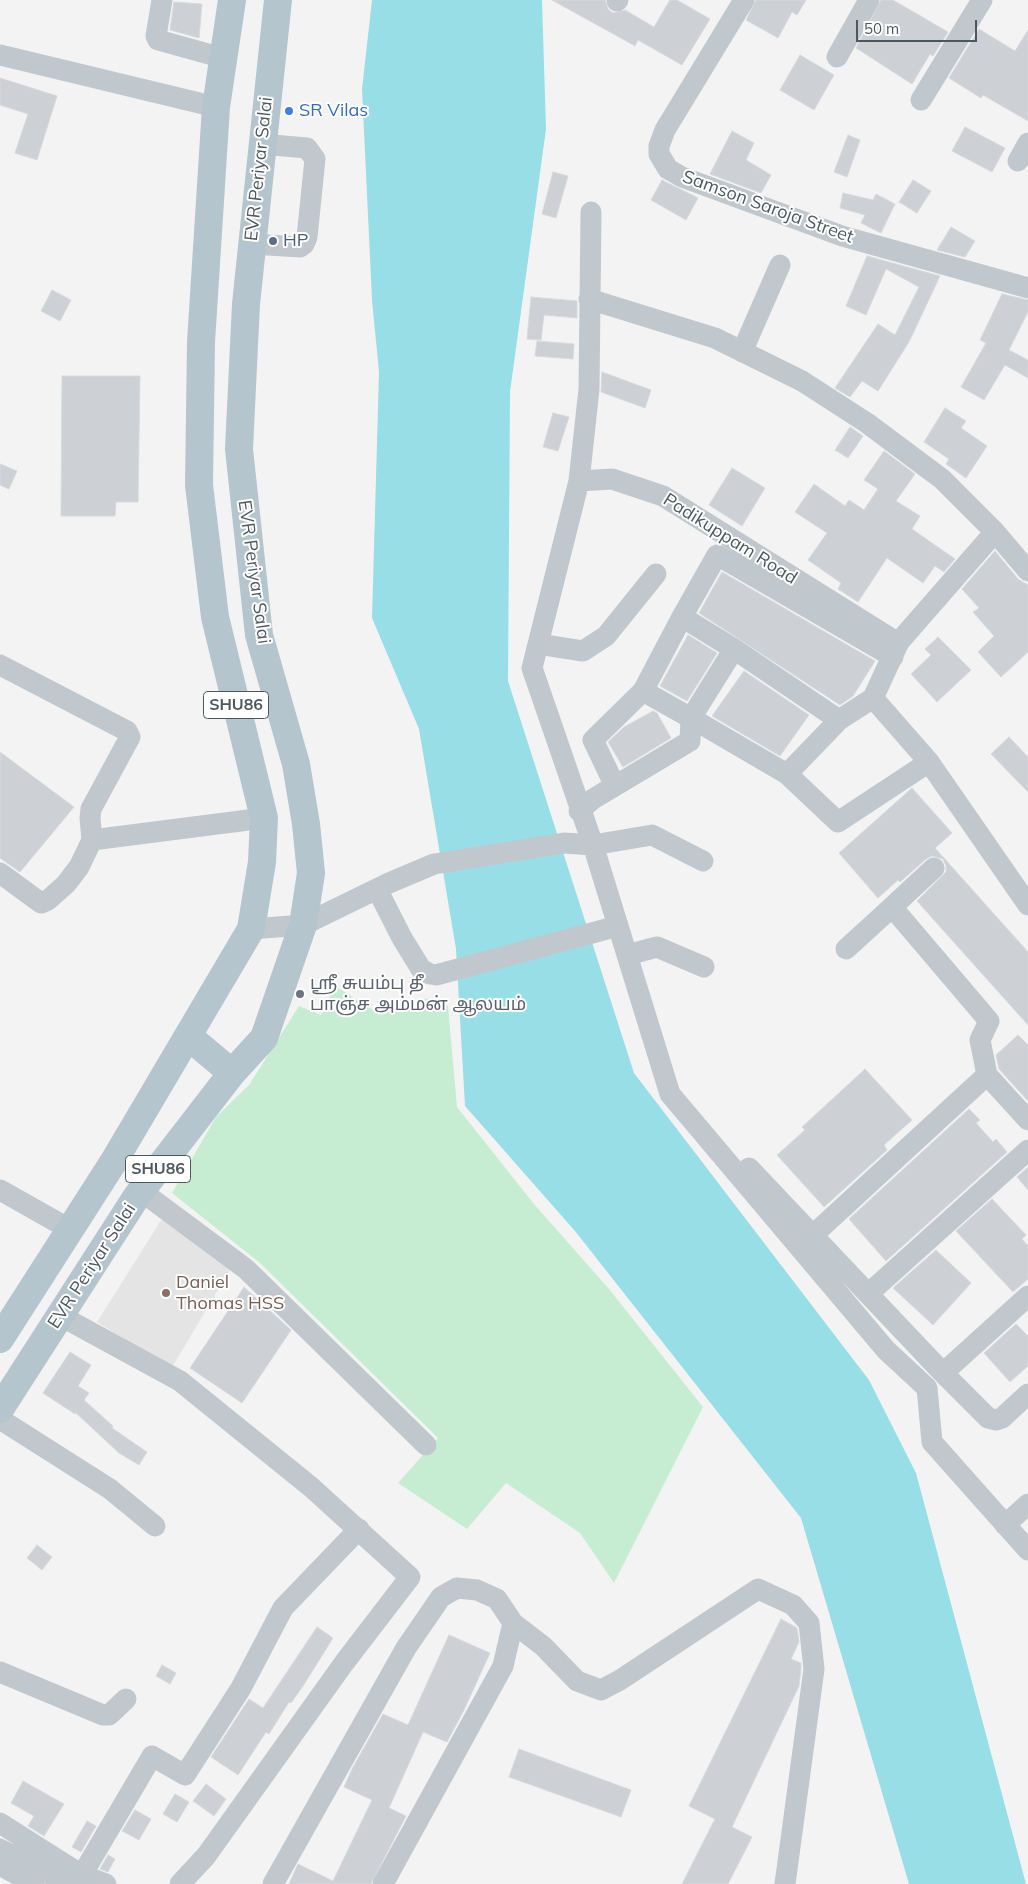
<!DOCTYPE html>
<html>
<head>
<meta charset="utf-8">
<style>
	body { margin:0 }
	#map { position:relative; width:1028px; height:1884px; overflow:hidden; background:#f4f3f3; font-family:Mulish,sans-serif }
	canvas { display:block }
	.scale { position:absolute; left:856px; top:20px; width:121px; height:22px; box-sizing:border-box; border:2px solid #4c585f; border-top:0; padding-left:6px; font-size:15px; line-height:18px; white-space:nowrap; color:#4c585f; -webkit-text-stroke:4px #fff; paint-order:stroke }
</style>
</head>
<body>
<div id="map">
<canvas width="1028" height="1884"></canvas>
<div class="scale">50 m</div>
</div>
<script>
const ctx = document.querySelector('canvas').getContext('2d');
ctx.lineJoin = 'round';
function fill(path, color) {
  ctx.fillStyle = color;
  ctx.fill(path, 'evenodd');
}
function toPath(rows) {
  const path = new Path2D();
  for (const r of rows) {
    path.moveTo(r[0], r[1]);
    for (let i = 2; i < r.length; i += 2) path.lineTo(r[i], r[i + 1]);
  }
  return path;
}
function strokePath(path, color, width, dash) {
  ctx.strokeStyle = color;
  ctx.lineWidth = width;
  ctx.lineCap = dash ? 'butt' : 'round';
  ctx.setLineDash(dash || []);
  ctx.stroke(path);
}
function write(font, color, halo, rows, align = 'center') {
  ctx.font = font + ' Mulish,"Noto Sans Tamil",sans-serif';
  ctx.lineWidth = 4;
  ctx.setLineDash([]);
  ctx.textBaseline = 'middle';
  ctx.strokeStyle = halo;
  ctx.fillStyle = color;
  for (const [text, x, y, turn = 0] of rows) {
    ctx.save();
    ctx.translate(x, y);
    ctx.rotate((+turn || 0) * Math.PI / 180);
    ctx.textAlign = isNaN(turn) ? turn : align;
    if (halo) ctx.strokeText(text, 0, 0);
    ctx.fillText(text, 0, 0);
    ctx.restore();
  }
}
const education = toPath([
	[165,1214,233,1265,171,1369,97,1322]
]);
const green = toPath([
	[335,986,373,1010,436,997,448,1006,457,1107,534,1204,609,1289,703,1407,614,1583,580,1533,506,1483,467,1529,398,1483,438,1438,260,1263,172,1193,216,1117,249,1085,299,1006,321,1015]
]);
const water = toPath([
	[372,0,542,0,546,129,510,392,508,681,634,1073,869,1380,916,1473,1026,1884,909,1884,801,1518,575,1231,465,1106,456,949,419,729,372,618,379,372,372,300,362,89]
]);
const building = toPath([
	[552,0,605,0,608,9,613,13,625,10,654,27,670,0,677,0,710,19,682,65,638,40,635,46,552,0],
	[756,0,806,0,797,15,792,12,778,38,746,20,756,0],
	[881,0,893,0,948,32,933,56,930,54,912,84,856,48,881,0],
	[174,2,202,4,199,38,170,30,174,2],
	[979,29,1015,51,1028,30,1028,121,983,95,981,98,949,78,979,29],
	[800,55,834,75,814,110,780,90,800,55],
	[0,78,57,96,37,160,15,153,28,114,0,105,0,78],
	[965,127,1005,148,992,172,952,151,965,127],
	[732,131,754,143,746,160,771,175,761,193,710,174,732,131],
	[848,135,860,140,847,177,834,172,848,135],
	[553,172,568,176,556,218,542,214,553,172],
	[662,180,698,198,686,220,651,200,662,180],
	[913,180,931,191,917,213,899,202,913,180],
	[843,193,873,200,876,194,895,204,881,233,861,223,865,215,840,208,843,193],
	[951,227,975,241,965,257,937,250,951,227],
	[867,256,940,276,909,342,878,391,862,381,850,397,835,388,878,324,895,335,919,287,886,269,866,315,846,306,867,256],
	[52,290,71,300,60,321,41,311,52,290],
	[1002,294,1028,300,1028,312,1009,350,1028,360,1028,378,1005,365,984,400,961,387,986,343,980,340,1002,294],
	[531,297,577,301,577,318,544,315,541,340,527,339,531,297],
	[537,341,574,344,573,359,535,356,537,341],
	[602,372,651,390,645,408,601,392,602,372],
	[62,376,140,376,138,502,116,502,115,516,61,516,62,376],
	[945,408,966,421,961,428,987,446,966,478,946,464,949,459,924,442,945,408],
	[553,413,569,417,558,451,543,447,553,413],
	[850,427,863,436,848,458,835,450,850,427],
	[884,451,915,474,896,501,920,516,912,529,955,559,944,572,935,566,923,583,887,558,858,602,838,589,841,583,808,560,827,533,795,512,814,484,845,506,849,500,864,510,878,489,864,480,884,451],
	[0,464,17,471,9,489,0,485,0,464],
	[732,468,765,488,742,526,709,505,732,468],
	[995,551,1018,579,1028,585,1028,652,1001,677,978,652,994,636,973,612,979,608,962,589,995,551],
	[722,572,875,661,853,696,840,705,699,613,722,572],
	[688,635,717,653,687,701,660,686,688,635],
	[938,637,971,670,937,702,911,674,931,655,925,649,938,637],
	[744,671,809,715,780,756,712,716,744,671],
	[653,711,657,713,671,738,623,767,608,742,624,727,653,711],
	[1009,737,1028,757,1028,792,991,754,1009,737],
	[0,752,74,807,20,872,0,858,0,752],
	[912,788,952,833,935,848,1028,952,1028,1025,917,901,946,872,946,866,943,859,932,856,926,859,900,882,898,880,878,898,839,853,912,788],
	[1018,1035,1028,1045,1028,1101,999,1069,996,1055,1018,1035],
	[865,1069,912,1120,884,1145,887,1150,824,1207,777,1155,805,1130,802,1127,865,1069],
	[969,1109,980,1120,976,1123,993,1142,996,1139,1007,1152,886,1261,849,1219,969,1109],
	[1028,1167,1028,1190,1017,1177,1028,1167],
	[992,1199,1026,1235,1022,1239,1028,1246,1028,1279,1013,1292,956,1231,992,1199],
	[936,1250,971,1283,933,1325,893,1288,936,1250],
	[244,1287,291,1330,242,1403,190,1368,244,1287],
	[1016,1324,1028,1336,1028,1366,1010,1382,984,1353,1016,1324],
	[70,1352,91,1365,78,1386,89,1393,84,1400,113,1426,112,1428,147,1452,139,1465,119,1453,76,1413,75,1414,43,1393,70,1352],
	[37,1545,52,1557,42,1570,27,1558,37,1545],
	[781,1619,797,1628,799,1642,791,1659,801,1663,801,1669,799,1686,732,1827,752,1837,728,1884,682,1884,715,1819,689,1806,781,1619],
	[317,1627,333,1638,303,1686,291,1703,289,1702,269,1734,266,1732,238,1775,211,1757,249,1699,263,1708,317,1627],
	[449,1635,490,1653,464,1710,447,1742,423,1732,389,1808,406,1816,371,1884,289,1884,298,1864,333,1881,372,1800,344,1787,352,1769,383,1714,408,1725,449,1635],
	[162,1665,176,1673,170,1684,156,1676,162,1665],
	[519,1749,631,1790,621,1817,509,1777,519,1749],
	[23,1781,64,1804,44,1836,28,1826,34,1816,11,1803,23,1781],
	[206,1784,226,1799,214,1816,193,1801,206,1784],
	[175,1794,189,1802,177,1822,163,1814,175,1794],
	[135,1810,151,1819,139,1840,122,1831,135,1810],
	[87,1821,96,1826,81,1852,72,1847,87,1821],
	[108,1855,115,1859,108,1872,100,1869,108,1855]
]);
const minor = toPath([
	[162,0,156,36,158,40,223,58],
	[744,0,665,130,659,146,659,154,668,169,682,177,842,236,1028,288],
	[617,1,618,0],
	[0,55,216,107],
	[837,57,869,0],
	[921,100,982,0],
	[1018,161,1028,143],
	[252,244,300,247,304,244,307,237,315,159,307,148,261,144],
	[589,299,715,338,802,381,867,423,942,479,995,532],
	[742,352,780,265],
	[579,481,589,389,591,212],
	[1028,571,995,532,898,643,663,496,612,479,579,481,532,668,593,845,670,1094,886,1350,927,1388,932,1442,1028,1550],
	[538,644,583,651,606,636,656,574],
	[898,644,873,698,929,762,1028,905],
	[734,649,691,718,787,774,839,720],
	[0,665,127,731,130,737,91,809,90,818,92,840,79,867,66,884,48,900,41,903,0,873],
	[873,698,839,720,734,649,682,617,717,555,893,657],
	[787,774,838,822,929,762],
	[615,786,593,740,643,691],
	[579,811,593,799,690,741,691,718,643,691,682,617],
	[92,840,264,818],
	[934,868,892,907,989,1021,980,1040,987,1075],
	[377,889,402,938,421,969,430,974,436,975,618,926],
	[251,929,303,925,389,883,434,864,564,843,593,845,652,835,703,861],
	[846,949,892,907],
	[627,955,657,947,704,967],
	[749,1168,943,1373,1028,1296],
	[0,1190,71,1230],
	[141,1191,246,1269,426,1445],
	[813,1235,987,1075,1028,1120],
	[868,1294,1028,1150],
	[59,1315,180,1381,311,1487,410,1577,344,1663,206,1856,180,1884],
	[943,1373,988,1418,996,1420,1002,1418,1028,1394],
	[0,1419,110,1489,155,1526],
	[1005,1525,1028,1504],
	[0,1672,103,1715,109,1715,126,1699],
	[0,1823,82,1875,106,1884],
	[0,1849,69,1884],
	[0,1865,34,1884],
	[82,1875,152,1756,185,1775,241,1688,283,1608,359,1529],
	[273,1884,406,1648,441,1597,457,1588,477,1590,497,1599,513,1623,543,1646,577,1681,601,1690,620,1680,758,1589,793,1605,809,1623,814,1669,785,1884],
	[383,1884,503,1666,513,1623]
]);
const major = toPath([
	[188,1036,232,1073],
	[0,1339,114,1161,251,929,262,862,264,818,215,617,199,485,201,342,216,107,232,0],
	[0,1409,137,1196,232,1073,264,1038,303,925,311,873,306,824,296,764,259,635,239,449,246,304,278,0]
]);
const markers = [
	[289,111,5,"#3f7fe0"],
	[273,241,5,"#5c6f8a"],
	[300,994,5,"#6b7280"],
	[166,1293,5,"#8d6e63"]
];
const shields = [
	[236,705,65],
	[158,1169,65]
];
const shieldNames = [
	["SHU86",236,705],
	["SHU86",158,1169]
];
const shopNames = [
	["SR Vilas",299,111]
];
const streetNames = [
	["EVR Periyar Salai",259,169,-84],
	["Samson Saroja Street",768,207,20],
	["Padikuppam Road",730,539,32],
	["EVR Periyar Salai",254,572,82],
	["EVR Periyar Salai",92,1266,-57]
];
const serviceNames = [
	["HP",283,241]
];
const worshipNames = [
	["ஶ்ரீ சுயம்பு தீ",310,984],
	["பாஞ்ச அம்மன் ஆலயம்",310,1005]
];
const educationNames = [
	["Daniel",176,1283],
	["Thomas HSS",176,1304]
];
fill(education, '#e5e4e4');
fill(green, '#c6edd1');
fill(water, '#98dee6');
fill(building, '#cdd0d4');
strokePath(building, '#d7dadd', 1);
strokePath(minor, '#c0c8cd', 21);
strokePath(major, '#b5c5ce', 28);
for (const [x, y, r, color] of markers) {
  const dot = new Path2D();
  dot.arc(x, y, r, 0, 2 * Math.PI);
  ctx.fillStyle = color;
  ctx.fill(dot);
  strokePath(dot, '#fff', 2);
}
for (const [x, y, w] of shields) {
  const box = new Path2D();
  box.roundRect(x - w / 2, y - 13.5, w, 27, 4);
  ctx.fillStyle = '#fff';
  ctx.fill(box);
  strokePath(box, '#4c585f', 1);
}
write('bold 16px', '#4c585f', null, shieldNames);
write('18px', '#366cbe', '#fff', shopNames, 'left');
write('18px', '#4c585f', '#fff', streetNames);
write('18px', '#4e5e75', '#fff', serviceNames, 'left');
write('18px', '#5b616d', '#fff', worshipNames, 'left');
write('18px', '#785e54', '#fff', educationNames, 'left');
</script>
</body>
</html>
